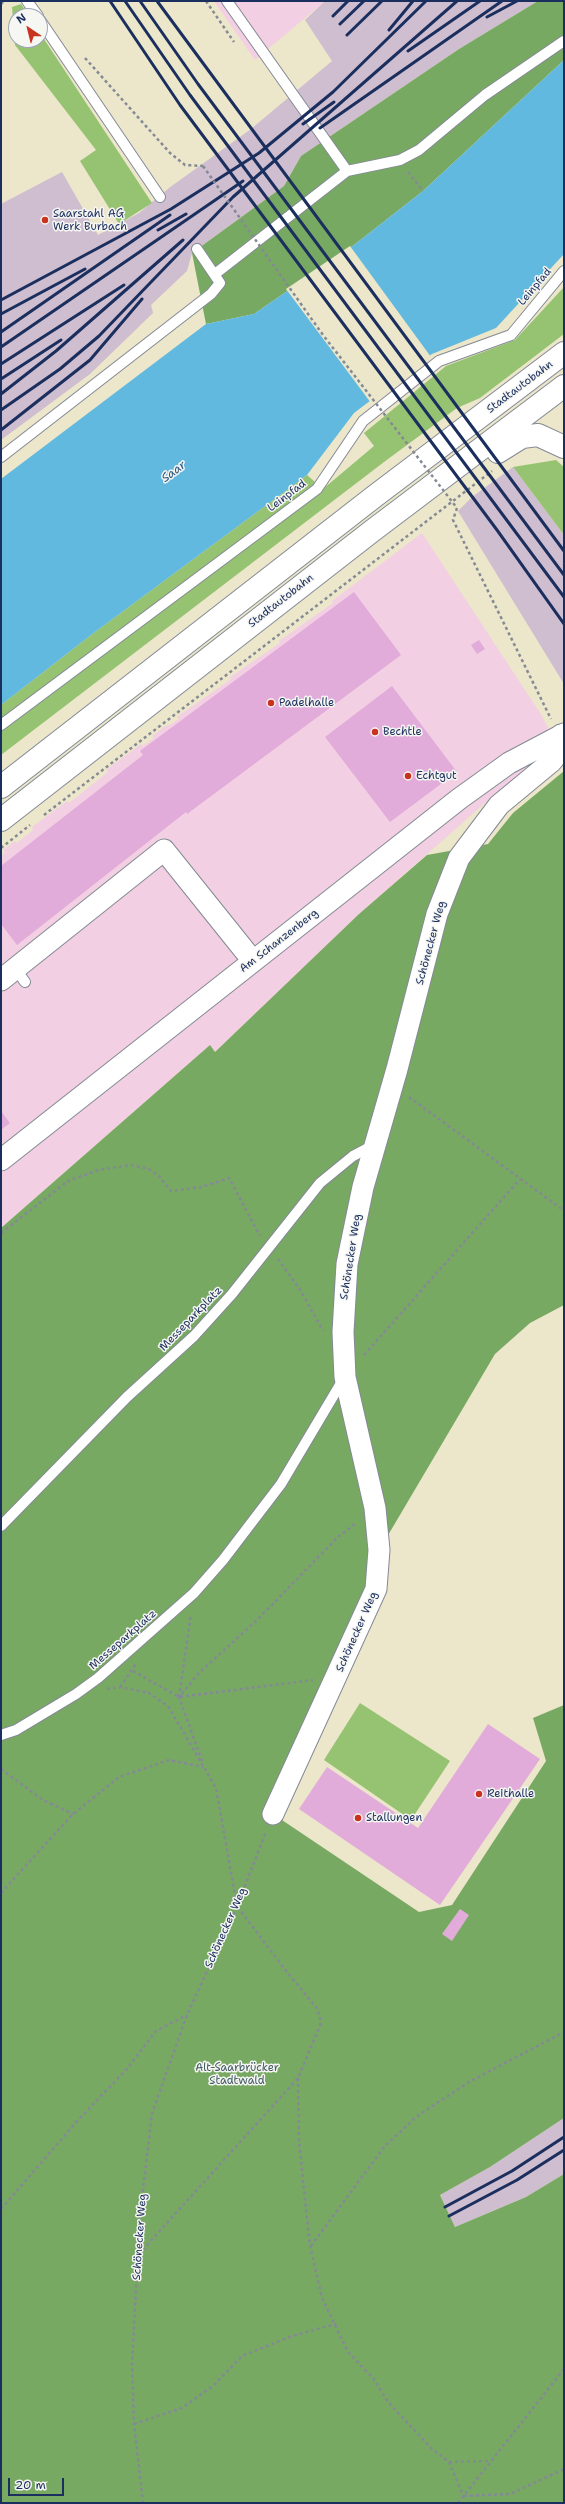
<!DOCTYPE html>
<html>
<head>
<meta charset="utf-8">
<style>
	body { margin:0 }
	#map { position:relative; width:565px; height:2504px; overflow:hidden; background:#ece6cb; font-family:"Shantell Sans",sans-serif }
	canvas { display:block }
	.frame { position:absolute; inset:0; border:2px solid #1b2f5e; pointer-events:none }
	.north { position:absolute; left:8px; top:8px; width:40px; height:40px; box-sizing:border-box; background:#f6f6f2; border:1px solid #9ea6b7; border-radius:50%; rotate:325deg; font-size:11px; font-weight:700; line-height:16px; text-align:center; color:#1b2f5e }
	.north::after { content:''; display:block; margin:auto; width:14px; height:18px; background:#c8321e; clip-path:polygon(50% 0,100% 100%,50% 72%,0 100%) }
	.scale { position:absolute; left:8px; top:2478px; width:56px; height:18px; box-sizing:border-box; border:2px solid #1b2f5e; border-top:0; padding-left:5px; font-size:12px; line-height:14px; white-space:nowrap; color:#1b2f5e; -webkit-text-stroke:3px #f6f6f2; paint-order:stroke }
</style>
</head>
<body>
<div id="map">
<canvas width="565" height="2504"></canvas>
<div class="frame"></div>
<div class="north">N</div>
<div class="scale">20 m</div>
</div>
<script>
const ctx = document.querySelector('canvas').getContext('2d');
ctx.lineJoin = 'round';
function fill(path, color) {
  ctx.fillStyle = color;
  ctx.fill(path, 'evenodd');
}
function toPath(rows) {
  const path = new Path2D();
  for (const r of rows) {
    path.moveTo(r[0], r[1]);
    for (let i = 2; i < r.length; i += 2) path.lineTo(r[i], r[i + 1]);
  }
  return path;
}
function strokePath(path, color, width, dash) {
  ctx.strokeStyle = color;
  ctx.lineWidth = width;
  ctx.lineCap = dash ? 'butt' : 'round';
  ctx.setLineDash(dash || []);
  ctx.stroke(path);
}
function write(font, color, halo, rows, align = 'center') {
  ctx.font = font + ' "Shantell Sans",sans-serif';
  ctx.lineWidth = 3;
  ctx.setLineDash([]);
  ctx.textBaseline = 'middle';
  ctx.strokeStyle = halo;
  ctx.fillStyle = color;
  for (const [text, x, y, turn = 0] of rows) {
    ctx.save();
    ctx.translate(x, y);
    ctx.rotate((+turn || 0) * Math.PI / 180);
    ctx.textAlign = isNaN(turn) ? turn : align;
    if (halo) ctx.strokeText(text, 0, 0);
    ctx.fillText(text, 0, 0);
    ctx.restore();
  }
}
const built = toPath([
	[214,1,325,1,255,60],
	[422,533,542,716,556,744,493,796,359,914,215,1052,209,1046,1,1228,1,856,5,853,3,850,15,841,17,843,33,830,32,827,67,801,69,803,108,772,106,770,141,744,143,746,154,738,152,736,167,725,168,726,179,719,177,717,231,679,230,677,280,643,279,641,333,603,332,601]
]);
const industrial = toPath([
	[325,1,538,1,459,49,301,156,284,186,192,253,187,271,151,305,153,313,90,374,1,440,1,204,62,172,98,235,139,213,169,188,251,129,332,61,305,20],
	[513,467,564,535,564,684,458,511,472,497],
	[564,2118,564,2174,526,2197,455,2227,440,2195,490,2167]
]);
const green = toPath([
	[21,4,29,16,16,16,16,40,40,40,40,33,152,203,119,224,80,161,96,150,15,45,12,7],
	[564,287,564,334,480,398,457,408,384,462,1,755,1,705,91,635,307,475,323,489,374,446,364,433,446,366,515,340],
	[556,460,564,467,564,535,513,467],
	[360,1703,450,1761,411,1820,324,1760]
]);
const forest = toPath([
	[538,1,564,1,564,60,423,191,354,245,254,314,206,324,192,253,284,186,301,156,459,49],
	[564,771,564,1305,530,1323,495,1354,384,1542,380,1590,273,1814,419,1912,452,1905,546,1761,533,1718,564,1705,564,2118,490,2167,440,2195,455,2227,526,2197,564,2174,564,2503,1,2503,1,1228,210,1045,215,1052,359,914,427,855,488,844,513,813]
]);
const water = toPath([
	[564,60,564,254,496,328,432,354,354,413,307,475,91,635,1,705,1,479,206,324,254,314,354,245,423,191]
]);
const pier = toPath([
	[350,246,431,357,371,403,286,289]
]);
const building = toPath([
	[354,592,401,655,187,814,186,812,17,945,1,924,1,866,143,755,140,751],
	[479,640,485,649,477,654,471,645],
	[392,686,457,772,390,822,325,737],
	[1,1111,10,1123,1,1130],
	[488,1724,540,1759,440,1905,299,1809,327,1767,418,1828],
	[460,1909,469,1915,452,1941,442,1934]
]);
const path = toPath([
	[206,1,234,42],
	[1,4,4,1],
	[85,58,170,153,185,165,203,166],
	[408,172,423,191],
	[457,508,453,520,551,719],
	[44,815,492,471],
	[1,848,30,825],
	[409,1097,563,1210],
	[1,1233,68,1181,98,1170,131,1165,149,1169,160,1177,171,1191,202,1187,229,1178,260,1236],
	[278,1259,301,1291,323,1331],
	[364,1355,520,1179],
	[133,1671,179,1697,313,1680],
	[120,1687,136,1664],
	[107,1689,120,1687,149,1693,168,1706,216,1788,237,1906,283,1967,318,2010,321,2023,298,2078,138,2255],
	[179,1697,191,1614],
	[202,1761,179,1697,199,1673,257,1620,338,1537,356,1523],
	[1,1769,43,1800,73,1814],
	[1,1893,73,1814,119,1777,169,1760,203,1767],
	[298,2078,299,2142,310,2246,322,2298,348,2352,373,2378,388,2402,432,2449,449,2462,463,2496],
	[1,2209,79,2119,126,2070,156,2031,187,2015],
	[311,2246,384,2147,416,2117,469,2082,564,2032],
	[134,2424,182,2408,213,2386,242,2356,292,2336,336,2324],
	[449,2462,489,2461],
	[464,2496,510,2494,564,2469],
	[143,2503,134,2424,132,2363,140,2215,152,2113,187,2015,237,1906,266,1832],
	[458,2503,564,2369]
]);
const service = toPath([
	[27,1,38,16],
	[227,1,347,171],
	[40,20,160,197],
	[215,274,347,171,400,160,419,150,485,95,564,41],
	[1,457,211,294,220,283,197,249],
	[1,725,317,489,363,421,439,361,511,335,564,271],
	[15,968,25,982],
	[1,1526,127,1397,194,1336,232,1294,320,1183,353,1156,374,1145],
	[1,1735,16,1730,76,1694,98,1678,194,1593,223,1560,281,1484,344,1378]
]);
const minor = toPath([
	[1,980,164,850,253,961],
	[1,1160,459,799,509,763,564,734],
	[273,1814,376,1589,379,1550,375,1508,345,1377,343,1332,347,1264,363,1187,397,1069,437,914,459,858,499,805,551,762,561,750,561,735]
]);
const motorway = toPath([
	[498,452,522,437,538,435,564,447],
	[1,787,375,496,564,353],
	[1,820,372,531,564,386]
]);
const rail = toPath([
	[110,1,180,105,497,530,564,624],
	[125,1,190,95,564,597],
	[140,1,198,84,564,575],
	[157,1,564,551],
	[333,16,348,1],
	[487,17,517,1],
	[340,24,364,1],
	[389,30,413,1],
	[347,35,382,1],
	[408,51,480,1],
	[303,124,334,102],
	[320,128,502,1],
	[158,230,186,214],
	[1,300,171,209,259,153,333,92,426,1],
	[1,314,85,269],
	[1,332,170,215],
	[1,347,243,181],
	[1,364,124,285],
	[1,379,61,340],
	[1,394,56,351,183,240],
	[1,410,60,369,99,336,233,197,457,1],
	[1,430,90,360,142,299],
	[445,2207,512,2171,564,2137],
	[449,2216,517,2180,564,2150]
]);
const pathBridge = toPath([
	[203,166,323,335,457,508]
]);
const markers = [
	[45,220,4,"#c8321e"],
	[271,703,4,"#c8321e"],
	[375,732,4,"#c8321e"],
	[408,776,4,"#c8321e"],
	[479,1794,4,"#c8321e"],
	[358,1818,4,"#c8321e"]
];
const poiNames = [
	["Saarstahl AG",53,214],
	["Werk Burbach",53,227],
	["Padelhalle",279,703],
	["Bechtle",383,732],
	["Echtgut",416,776],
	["Reithalle",487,1794],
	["Stallungen",366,1818]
];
const streetNames = [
	["Leinpfad",535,287,-50],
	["Stadtautobahn",520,387,-37],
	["Leinpfad",287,496,-37],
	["Stadtautobahn",281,601,-38],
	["Am Schanzenberg",279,941,-38],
	["Schönecker Weg",431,943,-75],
	["Schönecker Weg",351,1257,-81],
	["Messeparkplatz",191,1319,-46],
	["Schönecker Weg",357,1632,-66],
	["Messeparkplatz",123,1640,-41],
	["Schönecker Weg",226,1928,-66],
	["Schönecker Weg",140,2237,-86]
];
const parkNames = [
	["Alt-Saarbrücker",237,2068],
	["Stadtwald",237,2081]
];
const waterNames = [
	["Saar",174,472,-37]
];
fill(built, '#f2cfe2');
fill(industrial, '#cfbdd0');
fill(green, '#96c371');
fill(forest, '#78a963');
fill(water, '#61b9df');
fill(pier, '#ece6cb');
fill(building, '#e2acda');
strokePath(service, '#848a94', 12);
strokePath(minor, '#848a94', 23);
strokePath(motorway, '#848a94', 24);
strokePath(path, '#848a94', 2.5, [3, 3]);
strokePath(service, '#fff', 10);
strokePath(minor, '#fff', 21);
strokePath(motorway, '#fff', 22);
strokePath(rail, '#1b2f5e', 3);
strokePath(pathBridge, '#848a94', 2.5, [3, 3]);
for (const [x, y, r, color] of markers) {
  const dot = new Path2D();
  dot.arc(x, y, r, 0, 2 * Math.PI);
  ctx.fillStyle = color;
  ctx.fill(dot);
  strokePath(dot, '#f6f6f2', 1.5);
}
write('11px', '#1b2f5e', '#f6f6f2', poiNames, 'left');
write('11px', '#1b2f5e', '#f6f6f2', streetNames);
write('11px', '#405b64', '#f6f6f2', parkNames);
write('italic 12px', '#305885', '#f6f6f2', waterNames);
</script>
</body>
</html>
